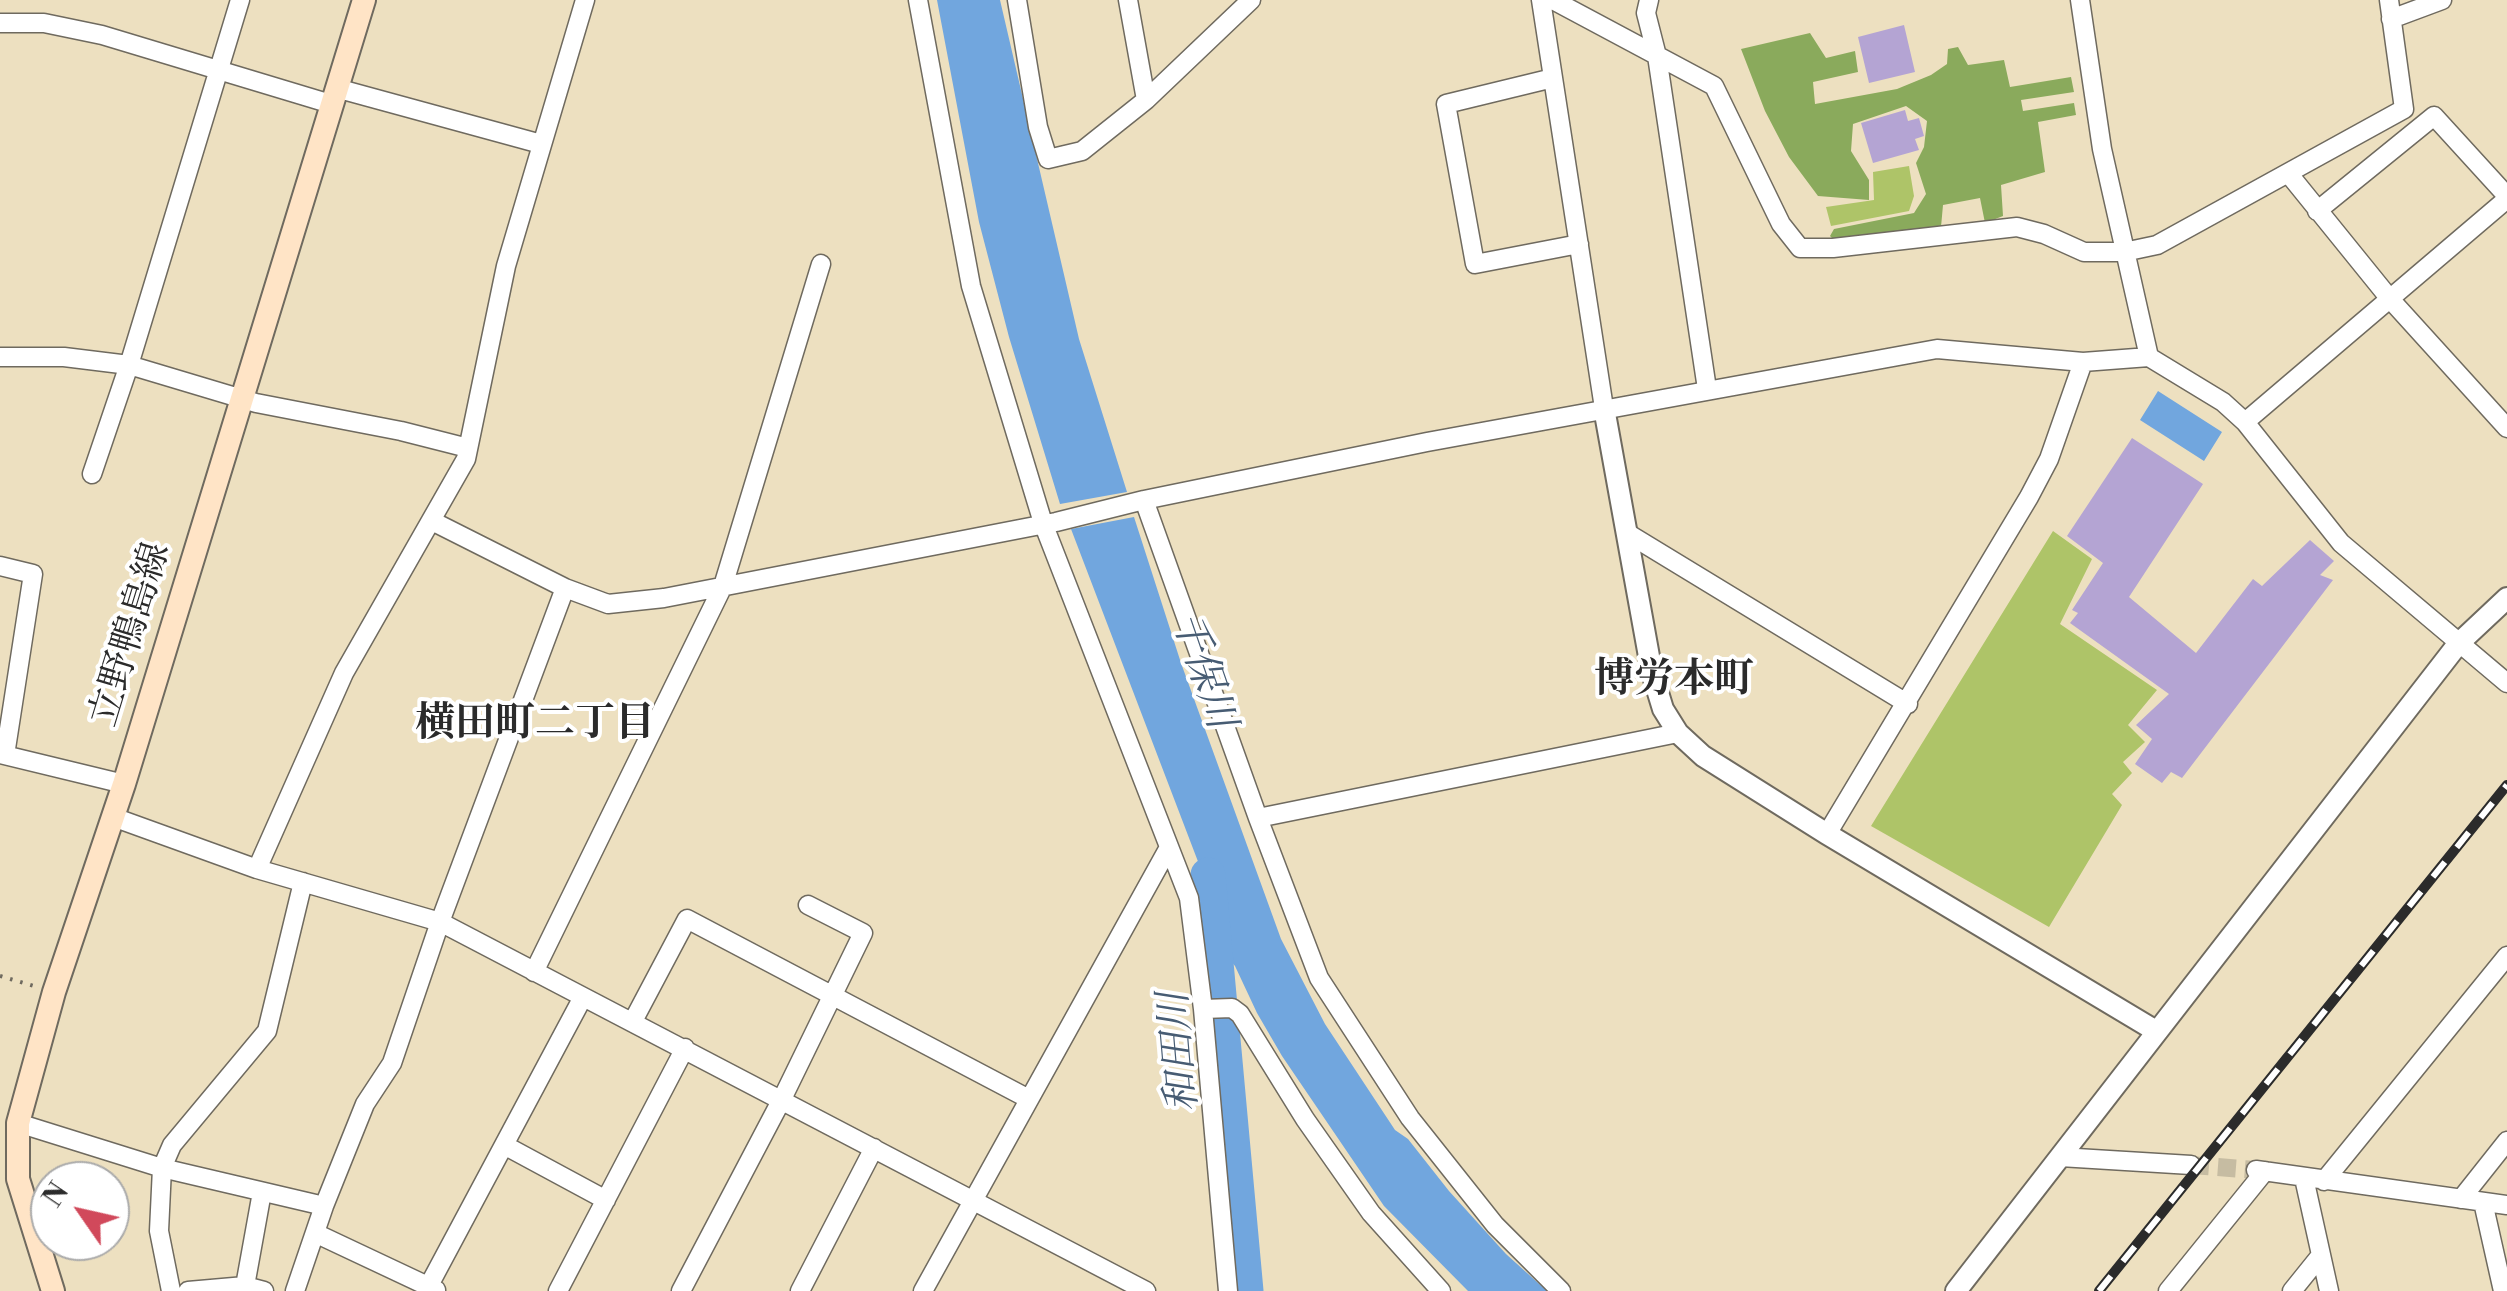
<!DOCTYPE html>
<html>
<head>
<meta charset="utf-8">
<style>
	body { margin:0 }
	#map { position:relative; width:2507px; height:1291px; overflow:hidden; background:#ede0c0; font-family:"Libre Bodoni",serif }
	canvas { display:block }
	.north { position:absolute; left:30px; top:1161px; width:100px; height:100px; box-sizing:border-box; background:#fff; border:2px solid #aaa; border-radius:50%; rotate:304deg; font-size:28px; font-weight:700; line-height:40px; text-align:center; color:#2b2b2b }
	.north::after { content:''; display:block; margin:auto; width:35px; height:45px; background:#d1495b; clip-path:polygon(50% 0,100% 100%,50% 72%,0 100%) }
</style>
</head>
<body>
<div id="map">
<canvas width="2507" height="1291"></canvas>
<div class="north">N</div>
</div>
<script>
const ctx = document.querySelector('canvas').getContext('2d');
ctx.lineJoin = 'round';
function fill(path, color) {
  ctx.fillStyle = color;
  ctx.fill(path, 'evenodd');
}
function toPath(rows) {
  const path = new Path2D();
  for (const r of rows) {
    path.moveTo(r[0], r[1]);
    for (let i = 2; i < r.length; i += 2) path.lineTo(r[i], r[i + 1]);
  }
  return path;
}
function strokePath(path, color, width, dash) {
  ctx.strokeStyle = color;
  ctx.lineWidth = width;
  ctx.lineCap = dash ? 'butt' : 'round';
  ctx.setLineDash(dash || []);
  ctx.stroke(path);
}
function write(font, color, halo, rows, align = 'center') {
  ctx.font = font + ' "Libre Bodoni","Noto Serif JP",serif';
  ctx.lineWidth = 8;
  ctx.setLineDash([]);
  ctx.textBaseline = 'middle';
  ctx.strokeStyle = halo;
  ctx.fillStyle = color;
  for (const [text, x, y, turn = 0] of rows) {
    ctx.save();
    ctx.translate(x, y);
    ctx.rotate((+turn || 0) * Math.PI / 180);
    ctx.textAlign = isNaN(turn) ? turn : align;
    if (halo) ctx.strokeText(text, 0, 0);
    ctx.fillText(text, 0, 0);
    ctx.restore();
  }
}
const green = toPath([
	[1909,166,1914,196,1909,211,1831,226,1826,207,1874,200,1873,172],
	[2053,531,2092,559,2060,624,2157,690,2128,725,2145,742,2123,762,2132,773,2112,794,2122,805,2049,927,1871,826]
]);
const forest = toPath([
	[1810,33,1826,58,1855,51,1858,72,1813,82,1815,104,1897,89,1931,75,1947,64,1948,49,1958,47,1968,65,2004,60,2010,87,2071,77,2074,92,2021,100,2023,111,2074,103,2076,115,2038,122,2045,172,2001,185,2003,216,1985,223,1980,198,1943,205,1941,227,1837,243,1830,236,1834,229,1914,213,1926,194,1916,163,1924,147,1927,121,1906,106,1853,124,1851,151,1869,180,1869,200,1818,196,1789,157,1765,111,1741,49]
]);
const water = toPath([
	[937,0,1000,0,1079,339,1127,492,1060,504,1009,337,979,222],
	[2158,391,2222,432,2204,461,2140,420],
	[1134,517,1181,663,1281,939,1325,1024,1395,1130,1408,1139,1449,1191,1506,1254,1547,1291,1468,1291,1384,1206,1282,1056,1257,1013,1235,966,1230,960,1221,959,1214,926,1196,877,1202,872,1071,529]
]);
const river = toPath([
	[1208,875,1246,1291]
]);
const building = toPath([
	[1904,25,1915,72,1869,83,1858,37],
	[1905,110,1908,121,1919,118,1924,136,1915,139,1919,150,1873,163,1861,123],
	[2132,438,2203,484,2129,597,2196,653,2253,579,2262,586,2310,540,2334,561,2320,575,2333,580,2182,778,2171,772,2162,783,2135,764,2152,739,2136,725,2169,694,2070,623,2078,613,2072,610,2103,563,2067,536]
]);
const minorTunnel = toPath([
	[2191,1165,2256,1170]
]);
const path = toPath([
	[0,976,34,986]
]);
const minor = toPath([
	[918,0,971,286,1043,523,1189,898,1203,1009,1228,1291],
	[1017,0,1038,127,1048,159,1082,151,1146,100,1128,0],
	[1541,0,1604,408],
	[1553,0,1714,86,1781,224,1800,248,1833,248,2017,227,2044,234,2084,252,2124,252,2157,245,2404,109,2389,0],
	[1649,0,1646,13,1657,56,1707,389],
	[2080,0,2102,149,2149,357],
	[2391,19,2442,0],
	[0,23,44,23,102,35,331,104],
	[1553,78,1446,104,1475,264,1579,244],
	[336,88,541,144],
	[1146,100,1251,0],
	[2288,173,2390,299,2507,428],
	[2317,211,2434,116,2507,196],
	[0,357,64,357,129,365,256,403,401,431,468,448],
	[2245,422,2507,199],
	[92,474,129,365,240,0],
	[1144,500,1258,818,1319,978,1410,1118,1495,1225,1561,1291],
	[432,521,565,588,608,604,664,598,1056,522,1144,500,1427,442,1937,349,2083,362,2149,357,2223,402,2245,422,2341,543,2507,683],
	[1627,533,1908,704],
	[0,566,33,574,5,755],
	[0,754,124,784],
	[113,817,257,869,440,922,1146,1291],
	[1258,818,1678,733],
	[1827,834,2029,497,2049,459,2083,362],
	[257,869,344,673,466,459,506,266,585,0],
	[534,972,723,586,821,264],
	[1203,1009,1232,1008,1240,1014,1305,1119,1371,1213,1441,1291],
	[633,1021,687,919,1027,1098],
	[18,1123,162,1168,324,1206],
	[504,1145,606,1200],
	[2060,1157,2191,1165],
	[2256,1170,2507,1205],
	[2304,1178,2329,1291],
	[2324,1181,2507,956],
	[2461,1199,2507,1141],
	[2483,1202,2503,1291],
	[315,1233,436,1290],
	[245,1286,262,1192],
	[171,1291,159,1231,162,1168,172,1145,267,1031,303,882],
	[188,1291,245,1286,264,1291],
	[295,1291,324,1206,365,1104,392,1063,440,922,565,588],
	[426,1291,583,997],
	[558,1291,685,1048],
	[681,1291,782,1099,863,933,808,905],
	[800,1291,874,1148],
	[923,1291,1168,849],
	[2168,1291,2265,1171],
	[2292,1291,2321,1255]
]);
const tertiary = toPath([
	[1604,408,1652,673,1663,709,1678,733,1703,756,1827,834,2156,1031],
	[1956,1291,2458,644,2507,598]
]);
const secondary = toPath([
	[53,1291,18,1179,18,1123,54,992,124,784,364,0]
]);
const rail = toPath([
	[2099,1291,2507,785]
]);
const streetNames = [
	["立野鴨島線",132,635,-73]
];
const waterNames = [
	["千保川",1201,671,71],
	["和田川",1181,1052,-95]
];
const neighbourhoodNames = [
	["博労本町",1674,681],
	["横田町二丁目",535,725]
];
fill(green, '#aec468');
fill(forest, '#8aaa5c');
fill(water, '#71a6de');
strokePath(river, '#71a6de', 35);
fill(building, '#b4a4d3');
strokePath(minorTunnel, '#c6bca2', 18, [18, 9]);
strokePath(minor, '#6f6a5f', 21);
strokePath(tertiary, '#6f6a5f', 24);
strokePath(secondary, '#6f6a5f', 26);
strokePath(path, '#6f6a5f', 4, [2.5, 8]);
strokePath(minor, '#fff', 18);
strokePath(tertiary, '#fff', 20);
strokePath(secondary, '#ffe4c6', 22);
strokePath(rail, '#2b2b2b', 10);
strokePath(rail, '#fff', 6, [19]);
write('38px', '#2b2b2b', '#fff', streetNames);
write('italic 40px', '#475c73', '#fff', waterNames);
write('bold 40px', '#2b2b2b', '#fff', neighbourhoodNames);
</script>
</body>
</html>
